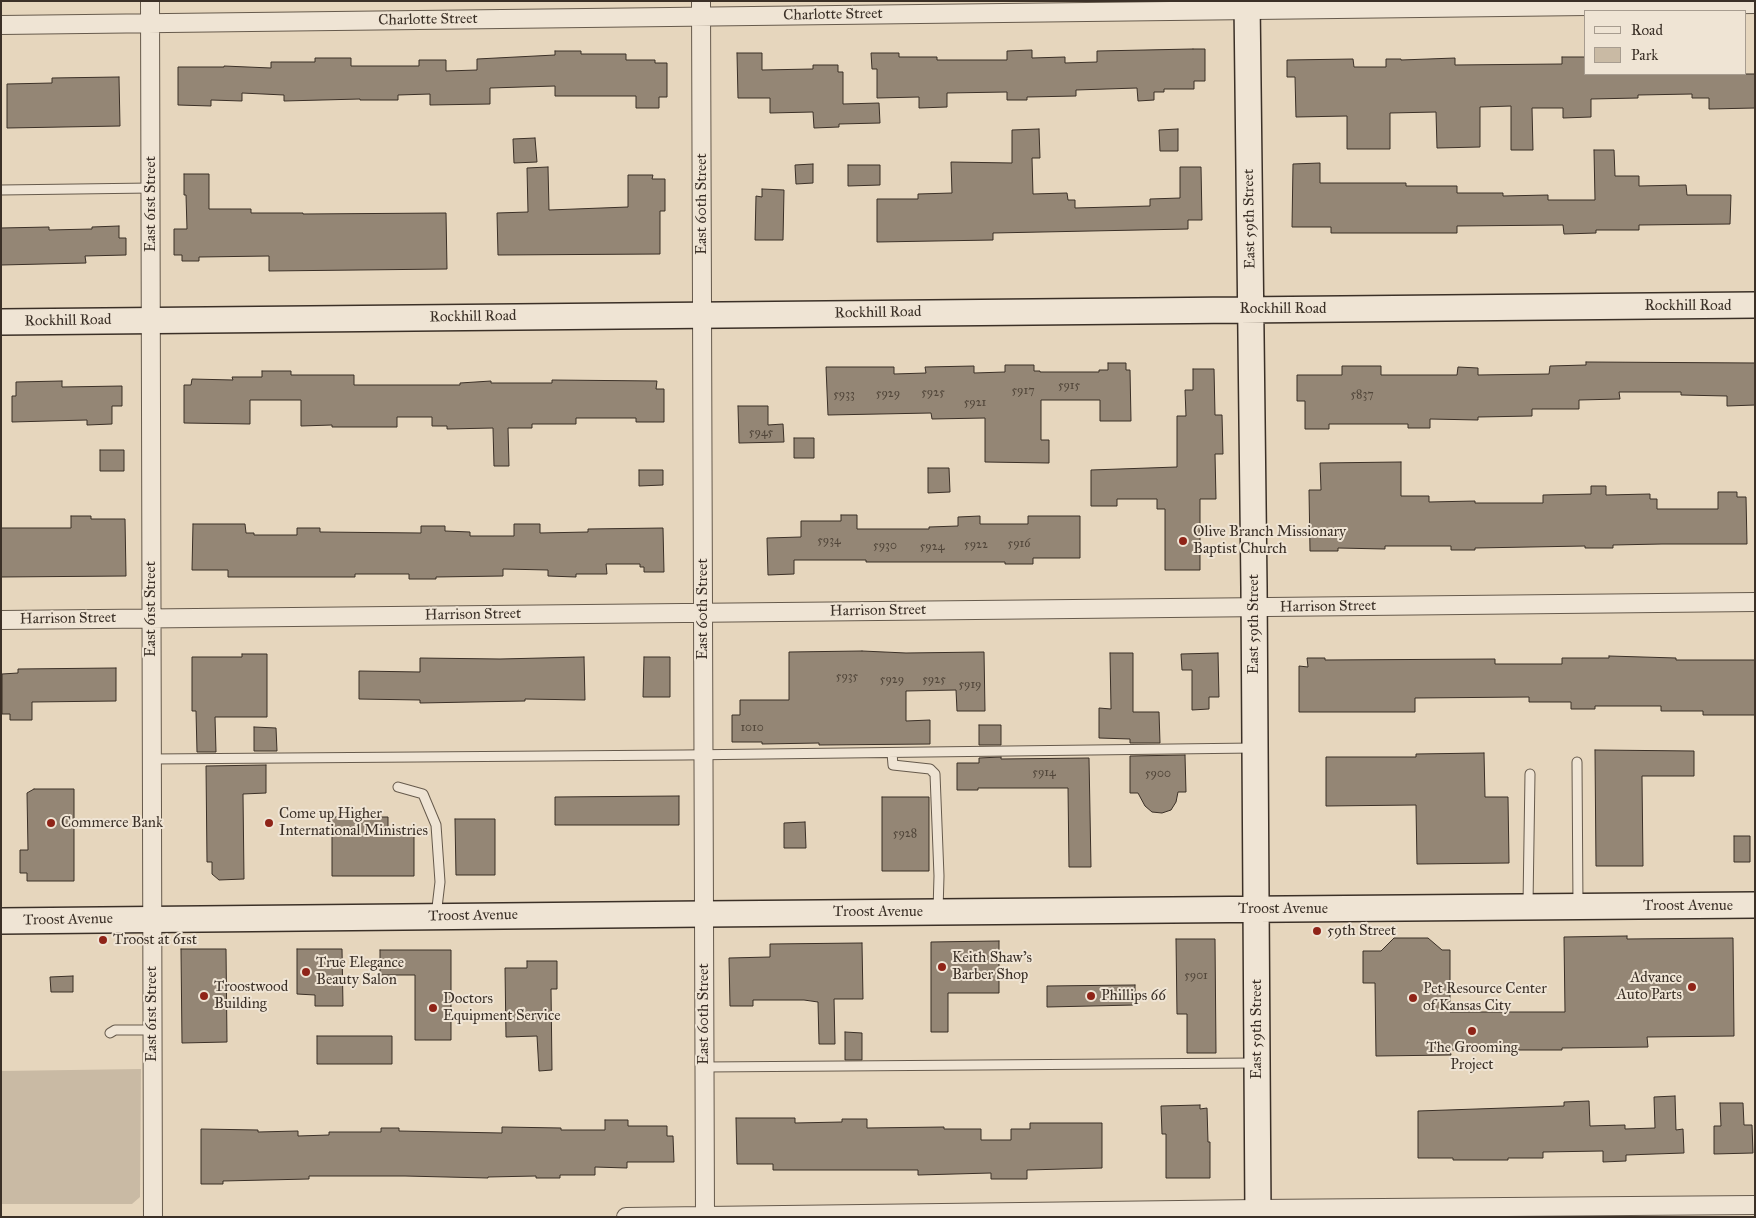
<!DOCTYPE html>
<html>
<head>
<meta charset="utf-8">
<style>
	body { margin:0 }
	#map { position:relative; width:1756px; height:1218px; overflow:hidden; background:#e6d6bd; font-family:"IM FELL Great Primer",serif }
	canvas { display:block }
	.frame { position:absolute; inset:0; border:2px solid #3b3027; pointer-events:none }
	.legend { position:absolute; left:1584px; top:10px; width:162px; height:65px; box-sizing:border-box; background:#efe4d4; border:1px solid #a79c8f; margin:0; padding:6px 9px; list-style:none; font-size:15px; color:#3b3027 }
	.legend li { display:flex; align-items:center; gap:10px; height:25px }
	.legend b { width:25px; border:1px solid #a79c8f }
</style>
</head>
<body>
<div id="map">
<canvas width="1756" height="1218"></canvas>
<div class="frame"></div>
<ul class="legend">
<li><b style="height:6px;background:#efe4d4"></b>Road</li>
<li><b style="height:14px;background:#c9baa4"></b>Park</li>
</ul>
</div>
<script>
const ctx = document.querySelector('canvas').getContext('2d');
ctx.lineJoin = 'round';
function fill(path, color) {
  ctx.fillStyle = color;
  ctx.fill(path, 'evenodd');
}
function toPath(rows) {
  const path = new Path2D();
  for (const r of rows) {
    path.moveTo(r[0], r[1]);
    for (let i = 2; i < r.length; i += 2) path.lineTo(r[i], r[i + 1]);
  }
  return path;
}
function strokePath(path, color, width, dash) {
  ctx.strokeStyle = color;
  ctx.lineWidth = width;
  ctx.lineCap = dash ? 'butt' : 'round';
  ctx.setLineDash(dash || []);
  ctx.stroke(path);
}
function write(font, color, halo, rows, align = 'center') {
  ctx.font = font + ' "IM FELL Great Primer",serif';
  ctx.lineWidth = 4;
  ctx.setLineDash([]);
  ctx.textBaseline = 'middle';
  ctx.strokeStyle = halo;
  ctx.fillStyle = color;
  for (const [text, x, y, turn = 0] of rows) {
    ctx.save();
    ctx.translate(x, y);
    ctx.rotate((+turn || 0) * Math.PI / 180);
    ctx.textAlign = isNaN(turn) ? turn : align;
    if (halo) ctx.strokeText(text, 0, 0);
    ctx.fillText(text, 0, 0);
    ctx.restore();
  }
}
const green = toPath([
	[141,1069,140,1197,132,1204,1,1204,1,1071]
]);
const building = toPath([
	[1193,49,1205,49,1205,81,1194,81,1194,89,1164,89,1164,92,1154,92,1154,100,1138,101,1137,88,1076,90,1076,96,1027,97,1027,100,1007,100,1007,92,947,93,947,107,919,108,919,97,877,98,877,69,872,69,871,53,899,53,899,57,937,57,937,60,1007,60,1007,51,1032,50,1032,58,1065,57,1065,63,1097,62,1097,51,1193,49],
	[555,51,581,51,581,54,626,54,626,60,655,60,655,63,667,63,667,97,659,97,659,108,636,108,636,96,555,96,555,86,490,88,490,104,430,105,430,94,398,95,398,100,360,100,360,99,284,101,284,95,242,93,242,101,211,100,211,106,178,105,178,67,224,67,224,66,271,68,271,62,315,62,315,58,351,58,351,66,419,66,419,60,446,60,446,71,477,70,477,59,555,55,555,51],
	[737,53,762,53,762,70,813,69,813,65,838,65,838,72,843,72,843,104,879,103,880,123,839,124,839,127,814,128,813,112,770,113,770,98,738,98,737,53],
	[1562,57,1585,57,1585,74,1755,74,1755,108,1709,109,1709,98,1692,98,1692,94,1638,95,1638,98,1591,99,1591,117,1563,118,1563,108,1532,108,1533,150,1511,150,1511,106,1480,107,1480,147,1437,148,1436,112,1390,113,1390,149,1347,149,1347,116,1296,117,1295,77,1287,77,1287,60,1353,59,1354,67,1386,67,1386,59,1401,59,1401,60,1455,58,1455,65,1562,64,1562,57],
	[119,77,120,126,7,128,7,84,52,83,52,78,119,77],
	[1039,129,1040,158,1032,158,1033,194,1067,193,1068,200,1075,200,1075,208,1150,206,1150,199,1180,198,1180,167,1201,167,1202,220,1188,220,1188,229,993,233,993,240,877,242,877,199,918,199,918,194,952,193,951,162,1012,163,1012,130,1039,129],
	[1178,129,1178,151,1160,151,1159,130,1178,129],
	[535,138,537,162,514,163,513,139,535,138],
	[1594,150,1614,150,1615,176,1639,176,1639,186,1686,185,1687,195,1731,195,1730,224,1639,225,1639,230,1596,230,1596,233,1564,234,1563,225,1457,226,1457,233,1331,233,1331,227,1292,227,1293,164,1320,163,1320,183,1406,183,1406,186,1457,186,1457,193,1503,193,1503,196,1548,195,1548,200,1595,200,1594,150],
	[813,164,813,183,796,184,795,165,813,164],
	[848,165,880,165,880,185,848,186,848,165],
	[548,167,549,210,628,207,628,175,653,175,652,179,665,179,665,211,660,211,660,254,498,255,497,213,528,212,527,168,548,167],
	[184,174,209,174,209,209,251,209,251,213,303,213,303,214,446,213,447,269,269,271,269,256,199,257,199,261,182,261,182,255,174,255,174,229,187,229,186,195,184,195,184,174],
	[762,189,784,190,783,240,755,240,756,196,762,197,762,189],
	[119,226,119,238,126,238,126,255,85,256,86,263,1,265,1,228,49,227,49,230,92,229,92,227,119,226],
	[1586,362,1755,363,1755,405,1727,406,1727,396,1681,395,1681,392,1619,392,1620,399,1579,400,1579,409,1532,409,1532,416,1478,417,1478,420,1430,419,1430,428,1408,428,1408,424,1329,424,1329,429,1305,429,1305,401,1297,401,1297,375,1342,375,1342,366,1381,366,1381,375,1457,375,1458,367,1478,368,1478,375,1549,374,1550,366,1586,365,1586,362],
	[1108,363,1126,363,1126,370,1130,370,1131,421,1100,421,1100,400,1041,400,1041,440,1049,440,1049,463,985,462,985,418,932,419,931,413,828,415,826,367,894,367,894,374,926,373,925,367,974,366,974,373,1005,372,1005,365,1034,365,1034,371,1040,371,1040,372,1099,372,1099,370,1108,370,1108,363],
	[1193,369,1214,369,1215,415,1222,415,1223,454,1215,454,1216,499,1200,499,1200,570,1165,570,1165,509,1157,509,1157,499,1117,499,1117,506,1091,506,1091,470,1177,467,1177,416,1186,416,1185,390,1193,390,1193,369],
	[262,371,291,371,291,375,354,375,354,385,460,385,460,383,491,381,491,383,552,383,552,380,657,381,656,389,664,389,664,422,636,422,636,418,576,418,576,424,532,424,532,428,508,428,509,466,494,466,493,428,447,429,447,426,432,426,432,417,397,417,397,427,332,427,332,425,301,426,301,400,250,400,250,424,184,423,184,385,191,385,192,379,233,380,232,377,262,377,262,371],
	[62,381,62,387,122,386,122,406,112,406,112,424,87,425,87,420,12,422,12,396,16,396,16,382,62,381],
	[738,406,768,406,768,425,783,424,784,442,739,443,738,406],
	[794,438,814,438,814,458,794,458,794,438],
	[100,450,124,450,124,471,100,471,100,450],
	[1401,462,1401,496,1429,496,1429,502,1475,501,1475,503,1543,503,1543,495,1591,494,1591,486,1606,486,1606,495,1650,494,1650,499,1657,499,1657,509,1718,509,1718,492,1737,492,1737,497,1746,497,1747,544,1662,544,1613,545,1613,548,1585,548,1585,546,1475,548,1475,550,1451,550,1451,546,1385,546,1385,549,1338,548,1338,551,1310,551,1309,490,1321,490,1320,463,1401,462],
	[928,468,949,468,950,492,928,493,928,468],
	[639,470,663,470,663,485,639,486,639,470],
	[841,515,857,515,857,529,929,529,929,527,958,526,958,517,980,516,980,524,1028,524,1028,516,1080,516,1080,558,1033,558,1033,564,1005,564,1005,562,866,562,866,560,794,560,794,574,768,575,767,538,801,537,801,521,841,521,841,515],
	[71,516,91,516,91,519,125,519,126,576,1,577,1,528,71,528,71,516],
	[193,524,245,524,246,533,254,533,254,535,297,535,297,528,320,528,320,532,421,533,421,526,445,526,445,531,470,532,470,536,514,536,514,524,540,524,540,533,588,532,588,529,663,528,664,572,644,572,644,567,640,567,640,564,606,564,607,574,576,574,576,577,548,576,548,570,503,569,503,576,436,577,436,579,409,579,409,574,355,574,355,577,228,577,228,570,192,570,193,524],
	[862,651,906,653,984,652,985,711,957,711,956,690,906,691,906,721,930,720,930,744,819,745,819,743,762,744,762,742,732,742,732,715,740,715,740,700,789,700,789,652,862,651],
	[1110,653,1133,653,1133,712,1159,712,1160,743,1130,743,1130,739,1099,738,1099,708,1111,709,1110,653],
	[1218,653,1219,697,1209,697,1209,709,1192,710,1192,670,1182,670,1181,654,1218,653],
	[242,654,267,654,267,717,215,717,216,752,197,752,196,711,192,711,192,657,242,657,242,654],
	[1609,656,1676,658,1676,660,1755,660,1755,715,1703,715,1703,711,1661,711,1661,706,1595,706,1595,709,1571,709,1571,702,1529,702,1529,697,1415,698,1415,712,1299,712,1299,666,1308,667,1307,658,1325,658,1325,660,1495,659,1495,664,1562,664,1562,658,1609,658,1609,656],
	[584,657,585,700,525,699,525,701,420,703,420,700,359,699,359,671,420,672,420,658,500,659,584,657],
	[644,657,670,657,670,697,643,697,644,657],
	[116,668,116,701,32,702,32,720,10,720,10,714,2,714,2,674,18,673,18,669,116,668],
	[979,725,1001,725,1001,745,979,745,979,725],
	[254,727,276,728,277,751,254,751,254,727],
	[1595,750,1694,751,1694,776,1642,776,1643,866,1596,866,1595,750],
	[1484,753,1485,797,1508,797,1509,863,1417,864,1416,805,1326,806,1326,757,1416,757,1416,754,1484,753],
	[1185,755,1186,792,1178,792,1176,802,1171,810,1162,813,1152,812,1145,806,1138,793,1130,793,1130,756,1185,755],
	[1001,757,1001,759,1089,758,1091,867,1069,867,1068,788,978,788,978,790,957,790,957,763,979,763,979,758,1001,757],
	[266,765,266,793,243,794,244,879,219,880,212,874,212,862,207,862,206,766,266,765],
	[34,789,74,789,74,881,27,881,27,873,20,873,20,850,28,850,27,793,34,789],
	[679,796,679,825,555,825,555,797,679,796],
	[882,797,929,797,929,871,882,871,882,797],
	[332,817,388,817,388,830,414,830,414,876,332,876,332,817],
	[455,819,495,819,495,875,456,875,455,819],
	[805,822,806,848,784,848,784,823,805,822],
	[1734,836,1750,836,1750,862,1734,862,1734,836],
	[1627,936,1627,939,1733,938,1734,1036,1647,1037,1648,1047,1562,1048,1562,1050,1450,1050,1451,1055,1376,1056,1375,983,1363,983,1363,951,1381,951,1394,938,1428,938,1442,950,1450,950,1450,1012,1565,1012,1564,937,1627,936],
	[1176,939,1215,939,1216,1053,1187,1053,1187,1014,1177,1014,1176,939],
	[999,941,999,993,948,993,948,1032,931,1032,931,942,999,941],
	[862,943,863,999,834,999,835,1044,819,1044,818,1002,804,1000,753,1000,753,1006,730,1006,729,958,770,957,770,944,862,943],
	[181,949,226,949,227,1042,182,1043,181,949],
	[297,949,342,949,343,1006,315,1006,315,995,297,994,297,949],
	[380,950,451,950,451,1040,415,1040,415,975,380,975,380,950],
	[527,961,557,961,557,989,551,989,552,1070,539,1071,537,1036,506,1037,505,968,527,968,527,961],
	[73,976,73,992,51,992,50,977,73,976],
	[1135,985,1135,1005,1047,1007,1047,986,1135,985],
	[845,1032,862,1033,862,1060,845,1060,845,1032],
	[317,1036,392,1036,392,1064,317,1064,317,1036],
	[1675,1096,1676,1130,1683,1129,1684,1153,1626,1155,1626,1161,1603,1162,1603,1151,1543,1152,1543,1158,1508,1158,1508,1160,1453,1160,1453,1158,1418,1158,1418,1111,1564,1106,1564,1102,1589,1101,1590,1126,1625,1125,1625,1129,1655,1128,1654,1097,1675,1096],
	[1720,1103,1743,1103,1744,1125,1752,1125,1753,1153,1714,1154,1714,1126,1721,1126,1720,1103],
	[1200,1105,1200,1109,1207,1108,1208,1142,1210,1142,1210,1178,1166,1178,1166,1134,1162,1134,1161,1106,1200,1105],
	[736,1118,795,1118,795,1123,842,1122,842,1119,867,1119,867,1128,944,1127,944,1129,981,1129,981,1140,1011,1140,1011,1129,1030,1129,1030,1123,1102,1123,1102,1168,1027,1170,1027,1179,991,1179,991,1173,918,1175,918,1170,773,1170,773,1164,737,1164,736,1118],
	[605,1120,628,1120,628,1126,667,1126,667,1136,673,1136,674,1162,627,1162,627,1168,595,1167,595,1175,560,1175,560,1178,536,1178,536,1176,488,1177,488,1178,405,1176,309,1176,309,1179,223,1181,223,1184,201,1184,201,1129,258,1130,258,1132,298,1131,298,1136,329,1135,329,1132,381,1132,381,1128,399,1128,399,1131,502,1133,502,1127,561,1128,561,1130,605,1130,605,1120]
]);
const lane = toPath([
	[1,190,151,188],
	[892,753,893,765,930,769,935,774,939,876,938,911],
	[152,759,683,755,1254,748],
	[1577,762,1578,906],
	[398,787,423,794,436,825,440,882,436,916],
	[1528,904,1530,774],
	[110,1033,115,1030,152,1030],
	[705,1067,1254,1063]
]);
const street = toPath([
	[150,1,153,1217],
	[701,1,705,1217],
	[1,25,1755,4],
	[1,620,1755,602],
	[626,1217,1258,1209,1755,1205]
]);
const secondary = toPath([
	[1247,1,1254,587,1258,1217],
	[1,322,1755,305],
	[1,921,704,914,1755,905]
]);
const markers = [
	[1183,541,5,"#8f2418"],
	[51,823,5,"#8f2418"],
	[269,823,5,"#8f2418"],
	[1317,931,5,"#8f2418"],
	[103,940,5,"#8f2418"],
	[942,967,5,"#8f2418"],
	[306,972,5,"#8f2418"],
	[1692,987,5,"#8f2418"],
	[204,996,5,"#8f2418"],
	[1091,996,5,"#8f2418"],
	[1413,998,5,"#8f2418"],
	[433,1008,5,"#8f2418"],
	[1472,1031,5,"#8f2418"]
];
const numberNames = [
	["5915",1069,386],
	["5917",1023,391],
	["5925",933,393],
	["5929",888,394],
	["5933",844,395],
	["5837",1362,395],
	["5921",975,403],
	["5945",761,433],
	["5934",829,541],
	["5916",1019,544],
	["5922",976,545],
	["5930",885,546],
	["5924",932,547],
	["5935",847,677],
	["5929",892,680],
	["5925",934,680],
	["5919",970,685],
	["1010",752,728],
	["5914",1044,773],
	["5900",1158,774],
	["5928",905,834],
	["5901",1196,976]
];
const streetNames = [
	["Charlotte Street",833,15,-1],
	["Charlotte Street",428,20,-1],
	["East 61st Street",151,204,-90],
	["East 60th Street",702,204,-90],
	["East 59th Street",1250,219,-91],
	["Rockhill Road",1688,306],
	["Rockhill Road",1283,309],
	["Rockhill Road",878,313,-1],
	["Rockhill Road",473,317,-1],
	["Rockhill Road",68,321,-1],
	["Harrison Street",1328,607,-1],
	["East 61st Street",151,609,-90],
	["East 60th Street",703,609,-90],
	["Harrison Street",878,611,-1],
	["Harrison Street",473,615,-1],
	["Harrison Street",68,619,-1],
	["East 59th Street",1254,624,-90],
	["Troost Avenue",1688,906],
	["Troost Avenue",1283,909],
	["Troost Avenue",878,912],
	["Troost Avenue",473,916,-1],
	["Troost Avenue",68,920,-1],
	["East 61st Street",152,1014,-90],
	["East 60th Street",704,1014,-90],
	["East 59th Street",1257,1029,-90]
];
const poiNames = [
	["Olive Branch Missionary",1193,532],
	["Baptist Church",1193,549],
	["Come up Higher",279,814],
	["International Ministries",279,831],
	["Commerce Bank",61,823],
	["59th Street",1327,931],
	["Troost at 61st",113,940],
	["Keith Shaw's",952,958],
	["Barber Shop",952,975],
	["True Elegance",316,963],
	["Beauty Salon",316,980],
	["Advance",1682,978,"right"],
	["Auto Parts",1682,995,"right"],
	["Troostwood",214,987],
	["Building",214,1004],
	["Pet Resource Center",1423,989],
	["of Kansas City",1423,1006],
	["Phillips 66",1101,996],
	["Doctors",443,999],
	["Equipment Service",443,1016],
	["The Grooming",1472,1048,"center"],
	["Project",1472,1065,"center"]
];
fill(green, '#c9baa4');
fill(building, '#948675');
strokePath(building, '#3b3027', 1);
strokePath(lane, '#665a4c', 11);
strokePath(street, '#665a4c', 20);
strokePath(secondary, '#3b3027', 28);
strokePath(lane, '#efe4d4', 9);
strokePath(street, '#efe4d4', 18);
strokePath(secondary, '#efe4d4', 25);
for (const [x, y, r, color] of markers) {
  const dot = new Path2D();
  dot.arc(x, y, r, 0, 2 * Math.PI);
  ctx.fillStyle = color;
  ctx.fill(dot);
  strokePath(dot, '#efe4d4', 2);
}
write('12px', '#51463a', null, numberNames);
write('15px', '#3b3027', '#efe4d4', streetNames);
write('15px', '#3b3027', '#efe4d4', poiNames, 'left');
</script>
</body>
</html>
